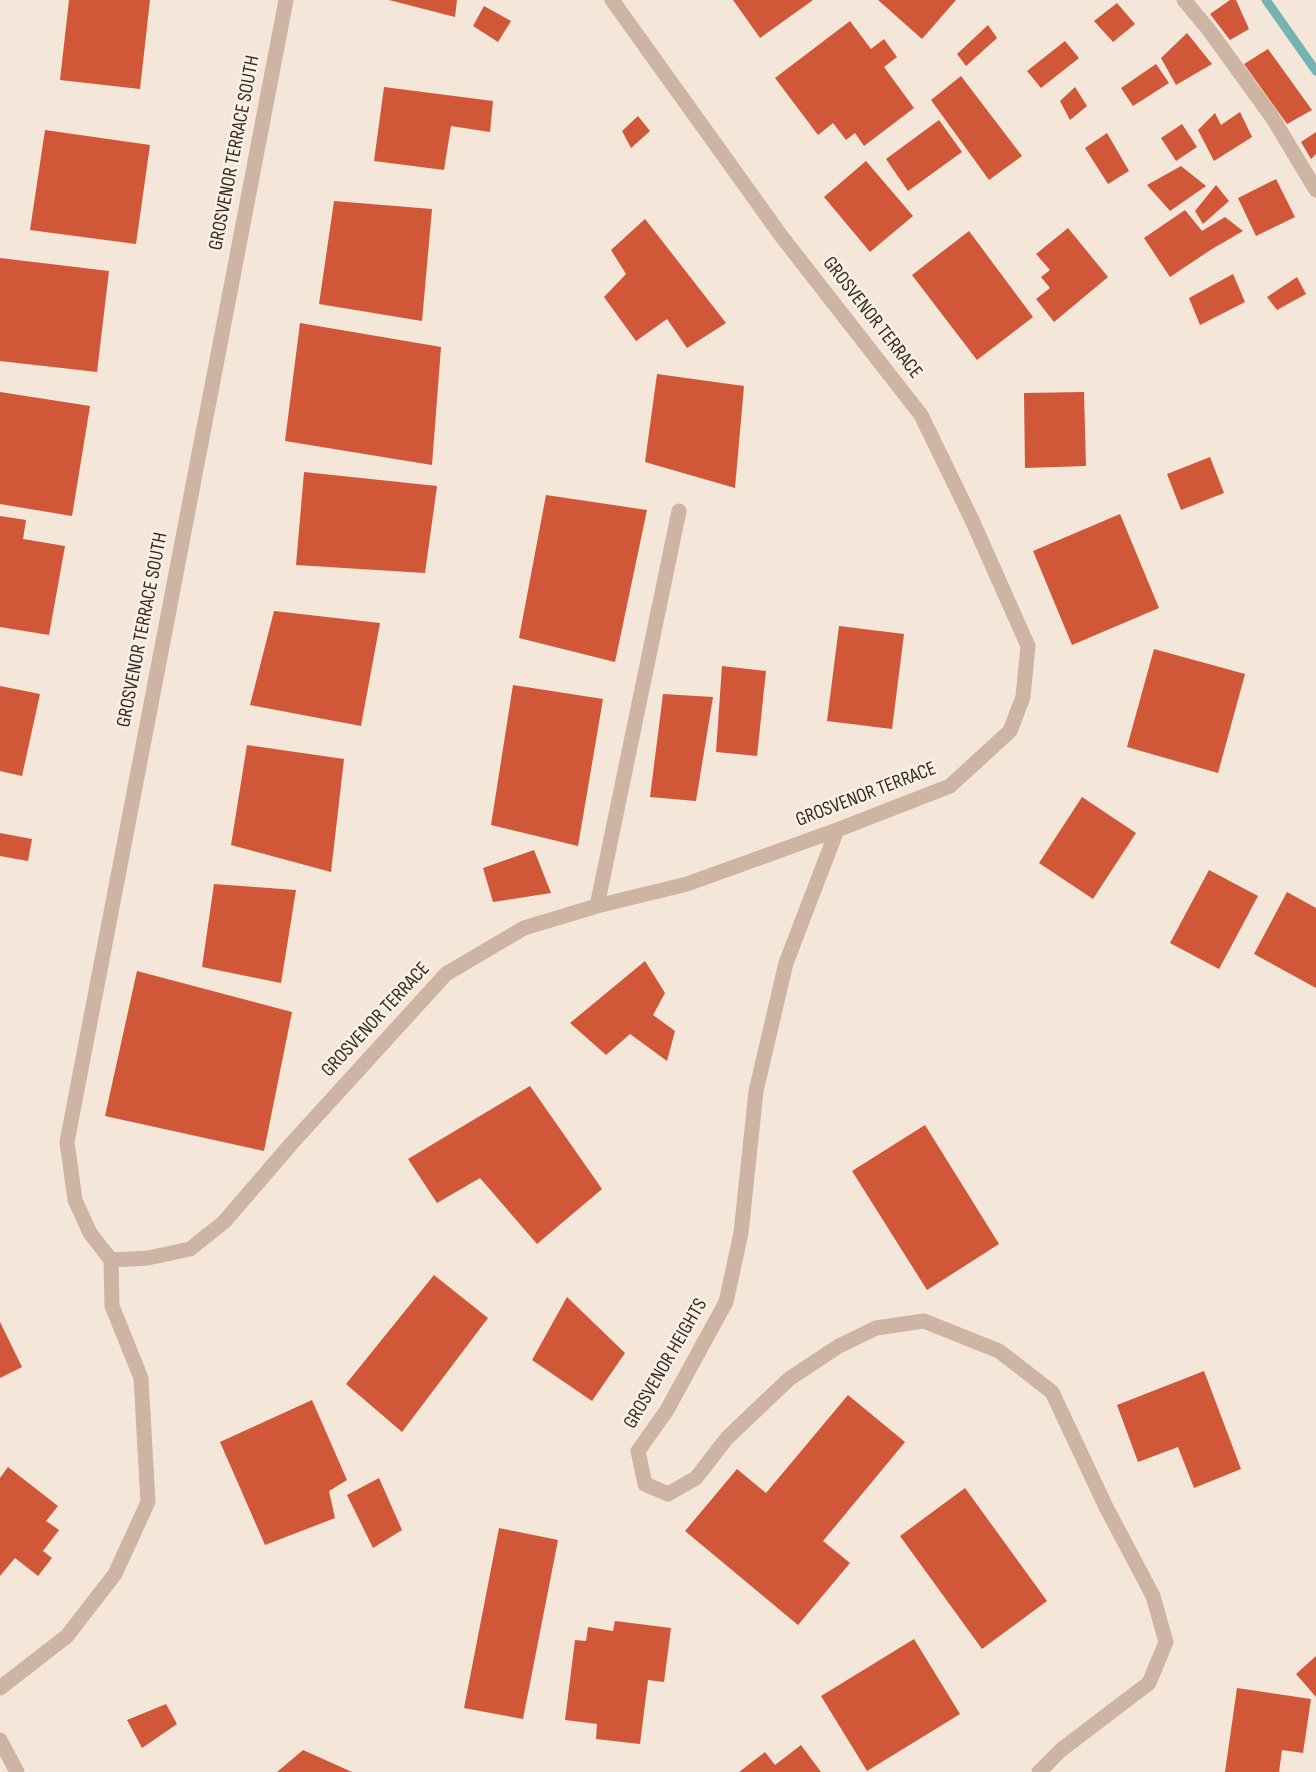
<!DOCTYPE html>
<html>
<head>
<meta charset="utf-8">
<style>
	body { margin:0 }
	canvas { display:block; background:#f4e6d8 }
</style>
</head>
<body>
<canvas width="1316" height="1772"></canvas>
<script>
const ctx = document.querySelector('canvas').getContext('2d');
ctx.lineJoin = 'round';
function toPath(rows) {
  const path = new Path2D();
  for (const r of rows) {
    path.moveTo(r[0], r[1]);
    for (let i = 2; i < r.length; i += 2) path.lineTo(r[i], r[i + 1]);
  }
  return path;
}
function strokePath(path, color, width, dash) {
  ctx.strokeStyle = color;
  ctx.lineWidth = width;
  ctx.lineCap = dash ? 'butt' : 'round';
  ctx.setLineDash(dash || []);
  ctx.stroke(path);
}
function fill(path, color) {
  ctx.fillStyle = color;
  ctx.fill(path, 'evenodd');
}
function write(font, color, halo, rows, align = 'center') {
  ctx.font = font + ' "Sofia Sans Condensed",sans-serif';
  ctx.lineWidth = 5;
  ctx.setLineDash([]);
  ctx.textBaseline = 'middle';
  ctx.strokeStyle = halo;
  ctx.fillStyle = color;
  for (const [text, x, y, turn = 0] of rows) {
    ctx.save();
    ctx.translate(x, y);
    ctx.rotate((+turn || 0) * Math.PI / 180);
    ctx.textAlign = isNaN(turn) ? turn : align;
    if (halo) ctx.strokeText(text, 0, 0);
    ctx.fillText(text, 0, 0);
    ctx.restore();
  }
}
const stream = toPath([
	[1266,0,1316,71]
]);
const building = toPath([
	[69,0,150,0,140,89,60,80],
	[389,0,457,0,455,17],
	[733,0,813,0,760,38],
	[878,0,956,0,922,39],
	[1230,0,1236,0,1249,29,1230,40,1210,14],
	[1117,3,1135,24,1113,42,1094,21],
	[484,6,511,21,498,42,473,26],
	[850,21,871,49,884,39,897,57,884,67,914,108,864,146,855,133,846,140,833,123,818,135,775,78],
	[988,25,997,38,966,66,957,54],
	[1187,33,1212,64,1176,85,1161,58],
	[1065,41,1079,58,1041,88,1027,71],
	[1268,49,1312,110,1287,124,1244,64],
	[1156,64,1169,83,1133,106,1121,88],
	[961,76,1022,156,989,180,931,100],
	[384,87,493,101,490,132,451,126,444,170,374,161],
	[1075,87,1087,106,1070,120,1060,101],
	[1240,112,1252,137,1214,161,1198,130,1215,113,1221,125],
	[638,116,650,131,631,148,622,131],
	[939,120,962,152,908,191,886,159],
	[1182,124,1197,147,1176,161,1161,138],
	[45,130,150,145,136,244,30,230],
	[1316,132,1316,154,1311,159,1301,142],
	[1107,133,1129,171,1108,184,1085,148],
	[866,161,913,216,870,252,824,197],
	[1181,166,1206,186,1170,211,1147,185],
	[1276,179,1295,217,1256,236,1238,198],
	[1216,185,1229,201,1203,224,1195,211],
	[334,201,432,209,422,321,319,304],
	[1185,210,1202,231,1225,217,1243,231,1212,249,1170,277,1144,238],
	[645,219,726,323,687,348,667,319,636,341,604,297,626,274,611,250],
	[1068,228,1108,277,1054,322,1036,299,1050,288,1041,277,1050,270,1036,254],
	[969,231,1033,317,977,360,912,275],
	[0,258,109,271,97,372,0,361],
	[1233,274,1245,302,1200,325,1189,298],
	[1297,277,1306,294,1277,310,1267,297],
	[300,323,441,347,432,465,285,441],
	[657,374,744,386,735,488,645,462],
	[0,392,90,406,72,516,0,504],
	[1084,392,1086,466,1025,468,1024,393],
	[1210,457,1224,493,1181,510,1167,474],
	[304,472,437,486,425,573,296,565],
	[546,495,647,510,615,662,519,638],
	[1120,514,1159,608,1072,645,1033,551],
	[0,516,26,520,23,539,65,546,49,635,0,627],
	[274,611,380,623,361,726,250,705],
	[839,626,904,634,892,729,827,721],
	[1154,649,1245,674,1218,773,1127,747],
	[722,666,766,671,757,756,716,752],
	[513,685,603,699,578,846,491,825],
	[0,686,40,694,22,776,0,771],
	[663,694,713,697,696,801,650,797],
	[247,745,344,759,331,872,231,845],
	[1082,797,1136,833,1093,899,1039,863],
	[0,833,32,839,28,861,0,856],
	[534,850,551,893,493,902,483,868],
	[1209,870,1258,896,1219,969,1170,943],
	[214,884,296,890,281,983,202,967],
	[1287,892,1316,908,1316,988,1254,954],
	[645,961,665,993,653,1015,675,1031,667,1061,630,1034,606,1055,570,1023],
	[137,971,292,1012,264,1151,105,1116],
	[530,1086,602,1189,537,1244,480,1178,437,1203,408,1159],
	[925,1125,999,1244,927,1290,852,1171],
	[434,1275,488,1318,402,1432,346,1384],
	[567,1297,625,1353,592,1401,532,1360],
	[0,1322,22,1367,0,1378],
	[1204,1371,1241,1469,1194,1488,1178,1447,1138,1462,1117,1405],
	[848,1395,905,1442,823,1541,850,1563,798,1625,685,1531,737,1469,766,1493],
	[312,1400,347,1480,329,1491,335,1518,265,1545,220,1442],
	[8,1467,58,1506,46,1521,59,1530,43,1551,52,1558,38,1576,15,1558,0,1576,0,1478],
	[379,1478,402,1530,373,1548,347,1495],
	[965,1488,1047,1601,982,1649,900,1536],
	[499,1528,558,1540,523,1719,464,1708],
	[615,1621,671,1628,664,1682,648,1680,640,1744,596,1739,597,1724,565,1720,575,1640,586,1641,588,1627,613,1631],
	[914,1639,960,1714,867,1771,821,1696],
	[1316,1656,1316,1697,1296,1674],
	[1237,1688,1311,1699,1303,1753,1282,1750,1279,1772,1225,1772],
	[166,1704,177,1724,142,1748,127,1720],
	[801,1745,821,1772,739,1772,765,1752,775,1765],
	[303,1750,352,1772,277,1772]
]);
const minor = toPath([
	[1184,0,1209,30,1272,117,1316,190],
	[837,830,786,963,756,1091,741,1233,726,1302,667,1410,638,1451,645,1484,668,1494,696,1478,727,1438,789,1379,839,1346,876,1328,924,1321,999,1351,1052,1392,1106,1507,1153,1596,1166,1642,1149,1683,1061,1750,1039,1772],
	[597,906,679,511],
	[111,1260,148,1258,190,1249,224,1222,292,1143,446,974,524,928,597,906,687,884,837,830,950,786,1010,731,1023,697,1028,646,972,520,921,415,782,237,612,0],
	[111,1260,90,1233,75,1200,67,1142,286,0],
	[0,1688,67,1636,115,1574,148,1502,141,1378,112,1306,111,1260],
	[0,1740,17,1772]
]);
const streetNames = [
	["GROSVENOR TERRACE SOUTH",235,153,-79],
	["GROSVENOR TERRACE",872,318,52],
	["GROSVENOR TERRACE SOUTH",143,630,-79],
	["GROSVENOR TERRACE",866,795,-21],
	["GROSVENOR TERRACE",376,1020,-47],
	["GROSVENOR HEIGHTS",666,1364,-60]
];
strokePath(stream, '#75b3b3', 9);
fill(building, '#d15739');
strokePath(minor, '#cdb4a3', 15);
write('20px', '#372b26', '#fbf0e5', streetNames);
</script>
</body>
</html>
